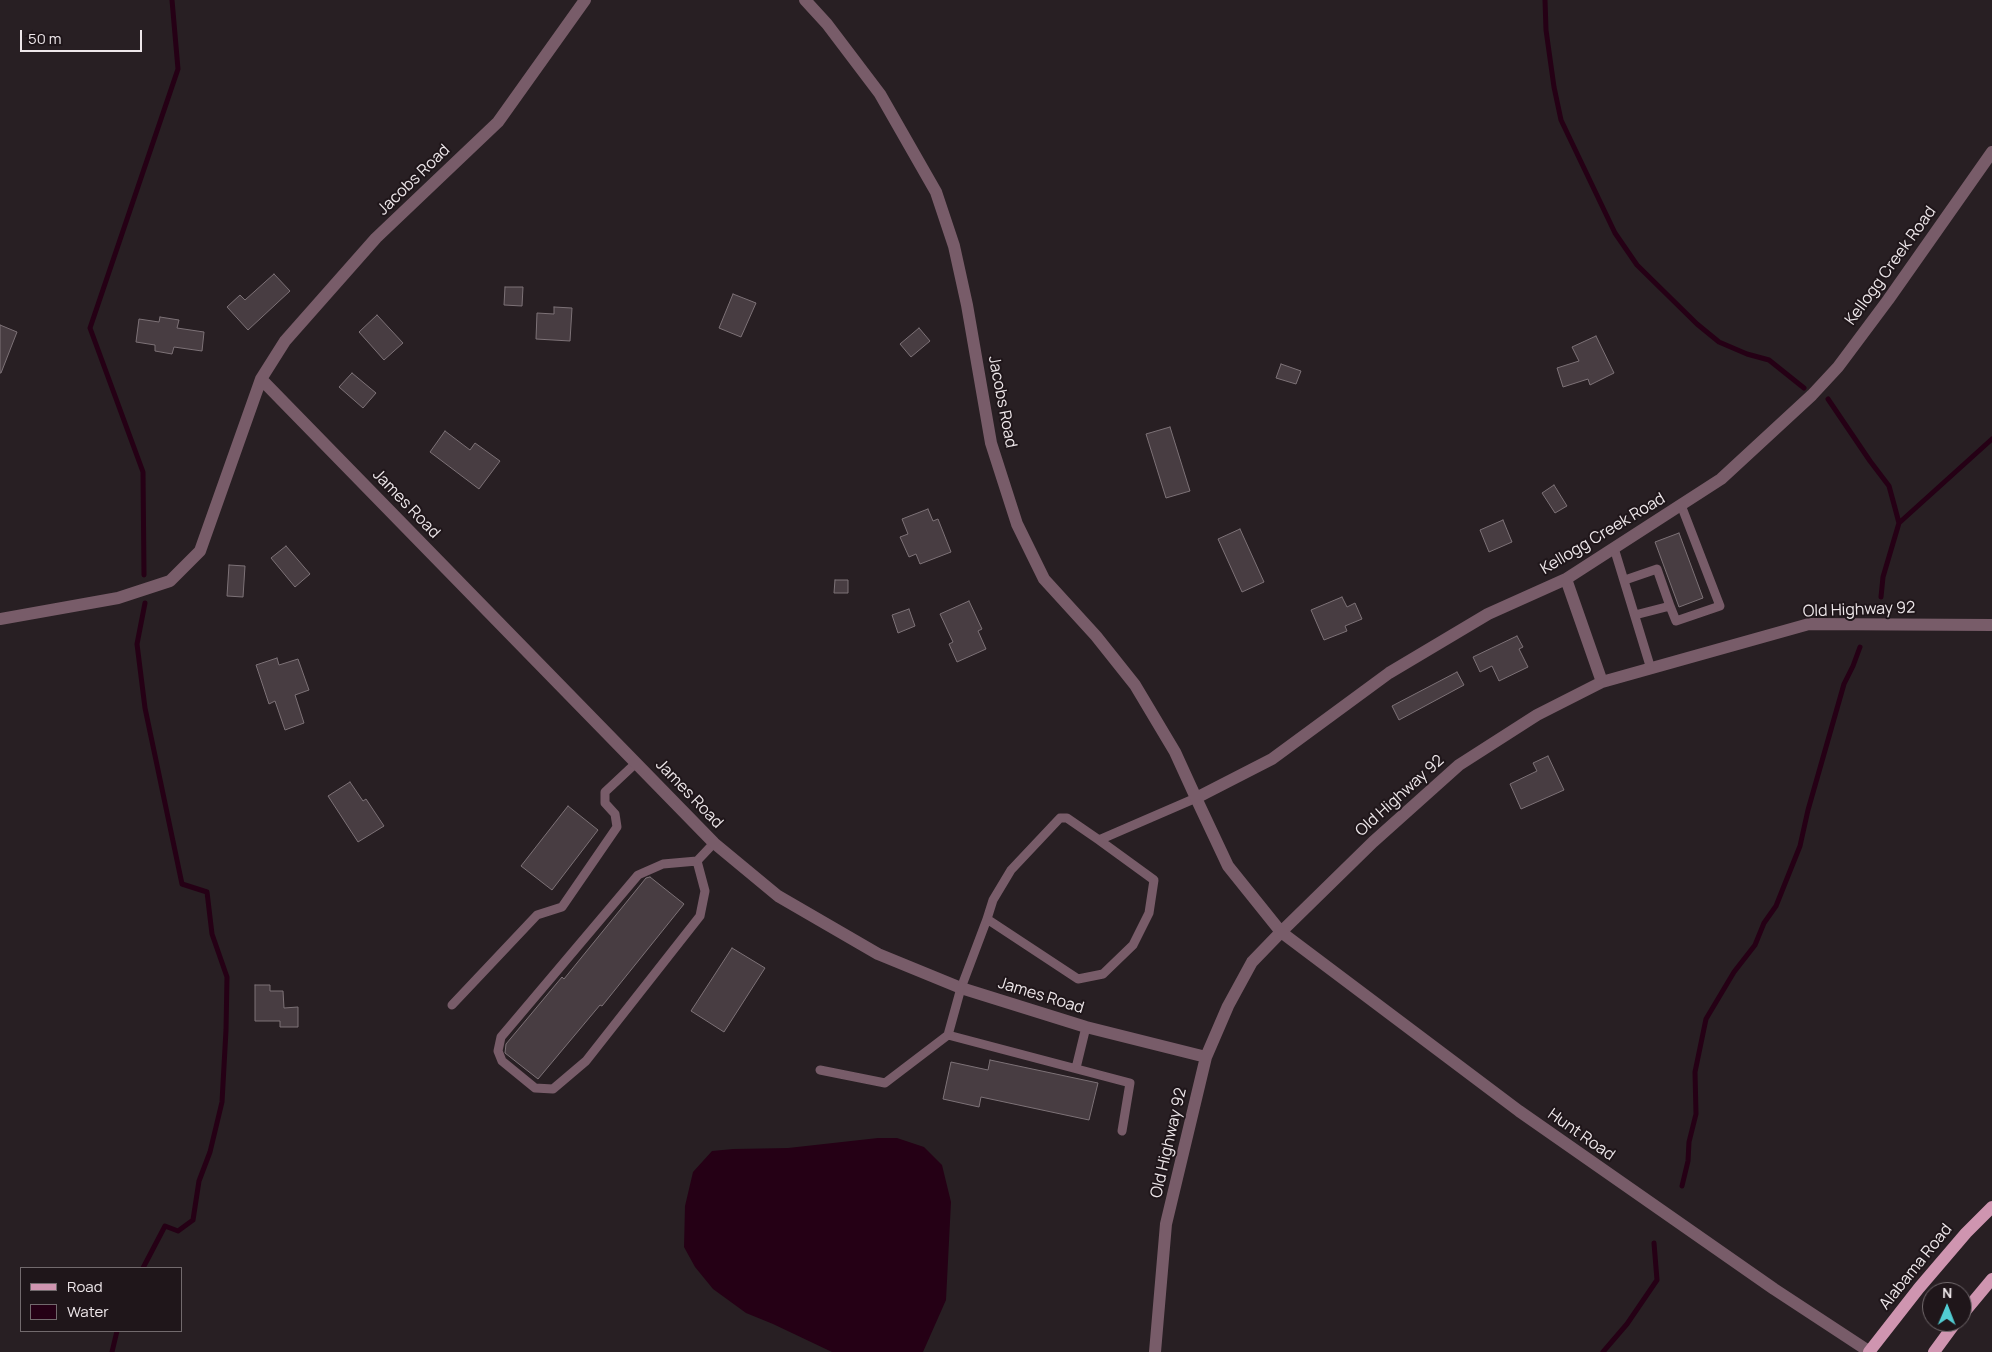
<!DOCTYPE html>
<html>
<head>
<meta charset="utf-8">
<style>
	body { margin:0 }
	#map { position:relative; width:1992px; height:1352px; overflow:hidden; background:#281f23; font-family:Manrope,sans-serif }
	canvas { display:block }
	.legend { position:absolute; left:20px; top:1267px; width:162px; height:65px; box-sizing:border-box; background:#1f161a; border:1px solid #726a6d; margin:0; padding:6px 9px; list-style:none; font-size:15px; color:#eee7ea }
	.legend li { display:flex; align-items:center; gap:10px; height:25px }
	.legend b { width:25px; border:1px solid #726a6d }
	.north { position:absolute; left:1922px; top:1282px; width:50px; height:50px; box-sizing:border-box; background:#1f161a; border:1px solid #726a6d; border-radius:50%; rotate:1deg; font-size:14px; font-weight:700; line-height:20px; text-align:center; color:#eee7ea }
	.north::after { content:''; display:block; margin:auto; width:18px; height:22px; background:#51ccd2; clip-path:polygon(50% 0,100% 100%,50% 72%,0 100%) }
	.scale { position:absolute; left:20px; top:30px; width:122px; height:22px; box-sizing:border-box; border:2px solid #eee7ea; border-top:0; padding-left:6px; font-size:15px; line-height:18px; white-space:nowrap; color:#eee7ea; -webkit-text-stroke:4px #1f161a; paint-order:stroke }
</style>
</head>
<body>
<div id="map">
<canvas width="1992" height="1352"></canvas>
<ul class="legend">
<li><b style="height:6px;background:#cf95b0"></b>Road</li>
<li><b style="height:14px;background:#250015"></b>Water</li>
</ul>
<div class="north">N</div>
<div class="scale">50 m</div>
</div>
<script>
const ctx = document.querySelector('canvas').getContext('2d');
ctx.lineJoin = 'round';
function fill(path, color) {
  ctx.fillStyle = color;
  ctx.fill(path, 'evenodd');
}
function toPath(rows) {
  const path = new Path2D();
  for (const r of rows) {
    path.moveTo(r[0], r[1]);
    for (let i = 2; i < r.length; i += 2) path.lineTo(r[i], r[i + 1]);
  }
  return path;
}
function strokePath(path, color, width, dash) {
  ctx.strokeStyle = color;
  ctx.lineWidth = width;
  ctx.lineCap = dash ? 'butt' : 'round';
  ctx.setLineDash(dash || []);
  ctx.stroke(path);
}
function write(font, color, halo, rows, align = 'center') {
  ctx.font = font + ' Manrope,sans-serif';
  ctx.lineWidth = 4;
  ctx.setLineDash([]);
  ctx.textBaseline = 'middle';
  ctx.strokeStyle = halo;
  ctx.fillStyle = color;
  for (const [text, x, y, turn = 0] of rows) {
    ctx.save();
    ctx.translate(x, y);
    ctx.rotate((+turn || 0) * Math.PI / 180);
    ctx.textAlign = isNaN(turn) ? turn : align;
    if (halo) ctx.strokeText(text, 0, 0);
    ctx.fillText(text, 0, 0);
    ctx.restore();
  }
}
const water = toPath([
	[878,1138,897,1138,924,1147,942,1165,951,1202,946,1300,923,1352,832,1352,773,1324,746,1313,713,1289,695,1267,684,1247,685,1206,693,1172,712,1151,733,1149,788,1148]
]);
const stream = toPath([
	[1545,0,1546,30,1554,87,1561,120,1615,233,1637,265,1697,324,1719,342,1747,354,1769,360,1804,388],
	[1828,399,1870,461,1889,486,1895,508,1899,523,1883,577,1881,597],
	[1899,523,1992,439],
	[144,575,143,472,90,328,178,69,172,0],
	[1682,1186,1688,1161,1689,1142,1696,1114,1695,1072,1706,1019,1734,972,1755,945,1764,923,1776,906,1800,846,1808,810,1844,684,1853,666,1860,647],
	[143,1268,165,1226,178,1231,193,1220,199,1181,210,1152,222,1102,226,1030,227,977,212,934,207,892,182,884,145,708,137,644,145,603],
	[112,1352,117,1331],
	[1603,1352,1627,1324,1657,1280,1654,1243]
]);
const building = toPath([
	[274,274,290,291,248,330,227,307,240,295,245,300,274,274],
	[505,287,523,287,522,306,504,305,505,287],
	[733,294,756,303,741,337,719,328,733,294],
	[554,307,572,308,570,341,536,339,537,313,554,314,554,307],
	[377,315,403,343,384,360,359,332,377,315],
	[160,317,179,320,177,328,204,332,202,351,174,347,172,354,155,351,155,345,136,342,139,319,159,322,160,317],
	[0,325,17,332,1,373,0,373,0,325],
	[919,328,930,341,911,357,900,344,919,328],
	[1596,336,1614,373,1590,385,1588,379,1563,387,1557,368,1579,361,1572,347,1596,336],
	[1281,364,1301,371,1296,384,1276,378,1281,364],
	[352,373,376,393,363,408,339,387,352,373],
	[1170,427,1190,491,1166,498,1146,434,1170,427],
	[445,431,470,450,475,443,500,461,479,489,430,452,445,431],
	[1554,485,1567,506,1555,513,1542,493,1554,485],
	[928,509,933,521,938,519,951,552,920,564,916,554,909,557,900,537,908,534,902,519,928,509],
	[1503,520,1512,542,1489,552,1480,530,1503,520],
	[1240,529,1264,582,1242,592,1218,539,1240,529],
	[1679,533,1703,598,1679,607,1655,542,1679,533],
	[286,546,310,574,295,587,271,558,286,546],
	[229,565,245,566,243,597,227,596,229,565],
	[835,580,848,580,848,593,834,593,835,580],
	[1342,597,1347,607,1355,603,1362,619,1345,626,1347,631,1324,640,1311,610,1342,597],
	[969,601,982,629,978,631,986,649,957,662,949,644,953,642,940,614,969,601],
	[909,609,915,626,898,633,892,615,909,609],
	[1517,636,1523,647,1519,649,1528,667,1499,681,1492,666,1480,672,1473,657,1517,636],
	[277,658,279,665,298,659,309,690,295,695,304,723,285,730,275,701,269,704,256,665,277,658],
	[1457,672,1464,685,1399,720,1392,706,1457,672],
	[1548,756,1564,790,1521,809,1510,784,1537,771,1533,763,1548,756],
	[350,782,363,801,366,799,384,826,358,842,328,796,350,782],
	[568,806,598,830,552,890,521,866,568,806],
	[650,877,684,904,602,1006,600,1005,538,1079,505,1053,506,1044,562,977,564,979,646,878,650,877],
	[732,948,765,968,724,1032,691,1011,732,948],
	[255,985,270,985,270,991,283,991,284,1008,298,1007,298,1027,280,1027,280,1021,255,1021,255,985],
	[990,1060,1098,1083,1089,1120,981,1097,979,1107,943,1099,951,1062,988,1070,990,1060]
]);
const service = toPath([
	[1614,548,1651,669],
	[1625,580,1657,569,1670,606,1635,615],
	[1670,606,1676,621,1720,606,1681,505],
	[1099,840,1154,880,1149,913,1133,945,1103,974,1078,979,987,919,993,900,1011,870,1060,818,1067,818,1099,840,1196,798],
	[697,861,705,891,700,916,586,1061,553,1089,535,1088,502,1061,498,1051,501,1037,638,875,663,864,697,861,714,843],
	[987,919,961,988,948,1035,1130,1083,1122,1131],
	[452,1005,537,915,562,907,617,827,615,814,605,803,605,792,636,763],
	[1076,1068,1086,1027],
	[820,1070,885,1083,948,1035]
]);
const minor = toPath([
	[805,0,827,24,880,94,936,192,954,246,967,305,991,443,1017,524,1044,579,1096,636,1135,685,1175,752,1196,798],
	[261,379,714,843,778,896,878,954,961,988,1086,1027,1206,1057],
	[1566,579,1602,682],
	[0,619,118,598,170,581,200,551,261,379,285,341,376,238,498,122,585,0],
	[1155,1352,1166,1224,1206,1057,1228,1006,1252,962,1281,932,1373,842,1459,765,1537,715,1602,682,1809,624,1992,625],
	[1870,1352,1774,1289,1519,1111,1281,932,1228,866,1196,798,1272,759,1389,673,1488,614,1566,579,1721,479,1812,395,1838,367,1888,300,1992,152]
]);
const primary = toPath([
	[1962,1315,1992,1279],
	[1869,1352,1919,1288,1966,1233,1992,1207],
	[1934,1352,1956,1322]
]);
const streetNames = [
	["Jacobs Road",414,180,-44],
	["Kellogg Creek Road",1891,266,-54],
	["Jacobs Road",1002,402,79],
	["James Road",406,504,46],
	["Kellogg Creek Road",1603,534,-31],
	["Old Highway 92",1859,610,-2],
	["James Road",689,794,46],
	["Old Highway 92",1400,796,-42],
	["James Road",1041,996,17],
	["Hunt Road",1581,1135,35],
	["Old Highway 92",1169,1143,-77],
	["Alabama Road",1916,1267,-51]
];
fill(water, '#250015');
strokePath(stream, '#250015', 5);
fill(building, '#483d42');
strokePath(building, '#7d7277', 1);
strokePath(service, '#785c69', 9);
strokePath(minor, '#785c69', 12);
strokePath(primary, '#cf95b0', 12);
write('16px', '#eee7ea', '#1f161a', streetNames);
</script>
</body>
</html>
